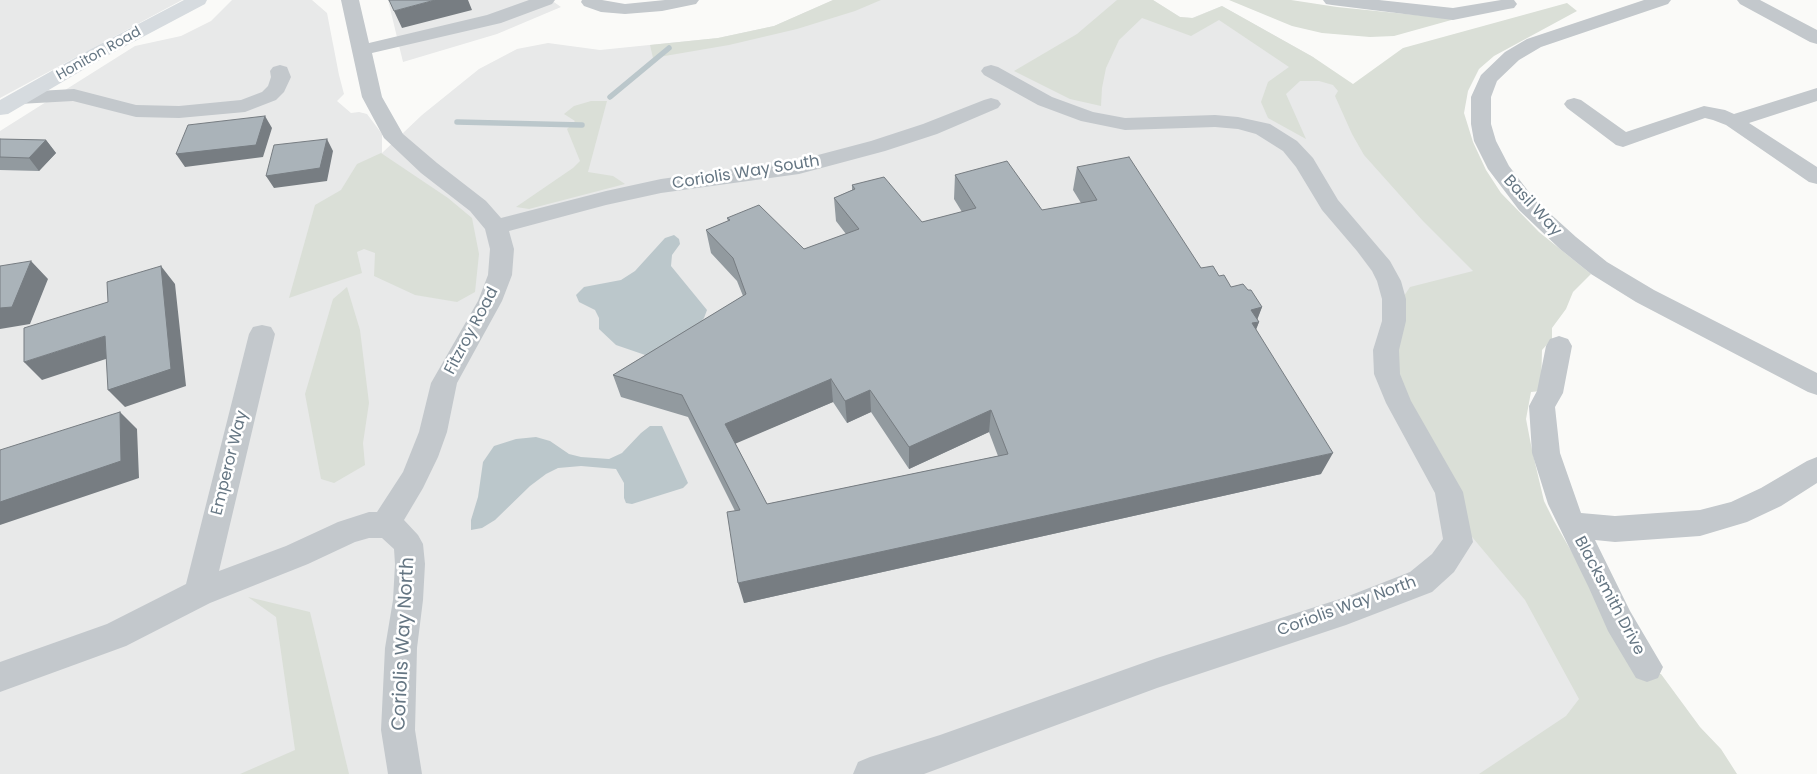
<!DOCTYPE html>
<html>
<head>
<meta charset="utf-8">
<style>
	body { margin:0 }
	canvas { display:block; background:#fafaf8 }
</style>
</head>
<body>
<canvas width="1817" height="774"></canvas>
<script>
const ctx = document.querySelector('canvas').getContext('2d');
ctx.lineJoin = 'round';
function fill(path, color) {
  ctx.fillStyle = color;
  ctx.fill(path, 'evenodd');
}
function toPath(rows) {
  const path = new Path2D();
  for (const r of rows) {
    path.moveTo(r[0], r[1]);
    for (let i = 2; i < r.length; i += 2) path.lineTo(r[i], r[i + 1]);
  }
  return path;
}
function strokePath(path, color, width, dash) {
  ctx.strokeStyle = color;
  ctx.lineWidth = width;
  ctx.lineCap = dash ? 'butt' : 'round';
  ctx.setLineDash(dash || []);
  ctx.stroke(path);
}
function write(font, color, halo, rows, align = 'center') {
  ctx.font = font + ' Poppins,sans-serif';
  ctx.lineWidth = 5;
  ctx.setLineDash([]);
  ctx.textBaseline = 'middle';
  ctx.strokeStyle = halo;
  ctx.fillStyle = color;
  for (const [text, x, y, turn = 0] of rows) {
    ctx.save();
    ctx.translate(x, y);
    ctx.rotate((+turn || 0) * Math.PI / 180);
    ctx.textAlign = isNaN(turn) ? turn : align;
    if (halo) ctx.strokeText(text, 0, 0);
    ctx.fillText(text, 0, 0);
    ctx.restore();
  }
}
const built = toPath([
	[0,0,182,0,0,98],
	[232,0,312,0,327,13,339,75,344,94,337,101,351,113,359,112,367,114,382,134,382,153,422,115,479,69,517,49,548,43,600,50,718,38,774,26,833,0,1153,0,1180,17,1192,18,1222,6,1313,57,1528,295,1451,321,1665,774,0,774,0,131,135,46,181,36,211,21],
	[388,0,551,0,561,7,497,34,403,62]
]);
const green = toPath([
	[833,0,881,0,855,11,797,29,729,45,653,58,650,45,718,38,774,26],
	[1117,0,1153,0,1180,17,1193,18,1222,6,1313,57,1353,84,1403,48,1567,3,1577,11,1494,56,1479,69,1468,91,1464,113,1473,142,1486,170,1501,193,1539,232,1591,274,1573,292,1566,309,1552,328,1552,339,1542,350,1541,391,1531,392,1526,419,1532,450,1544,501,1554,521,1640,672,1661,674,1700,727,1721,749,1737,774,1479,774,1566,716,1579,699,1525,600,1457,519,1454,485,1440,452,1400,392,1389,355,1404,296,1410,287,1473,271,1423,221,1364,155,1352,134,1335,96,1338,91,1333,85,1319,81,1300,81,1286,94,1306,139,1268,118,1261,102,1268,82,1289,67,1219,20,1191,36,1142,18,1119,40,1106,68,1102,88,1101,106,1070,99,1014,71,1077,34],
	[1229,0,1291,0,1337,7,1455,19,1394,36,1370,37,1322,33,1292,26],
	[591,101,607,101,588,172,613,176,625,184,529,209,516,207,573,168,580,161,567,129,575,121,564,114,574,106],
	[381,153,448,198,472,218,479,254,475,292,457,302,415,295,374,276,375,253,364,249,357,252,362,273,289,298,315,205,341,190,357,164],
	[347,287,360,330,369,403,363,443,365,465,334,483,321,479,305,394,333,299],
	[248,597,310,612,349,774,240,774,295,750,276,617]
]);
const water = toPath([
	[674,235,679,239,680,244,672,255,671,266,707,310,704,318,692,333,651,357,616,345,599,329,599,318,595,310,579,302,576,295,584,287,621,280,635,271,665,238],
	[650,426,662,426,688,483,683,488,632,504,626,503,624,498,624,483,616,469,581,466,558,468,546,474,530,486,495,520,482,528,471,530,471,520,478,497,483,462,494,446,516,439,536,437,550,441,569,454,581,457,609,459,622,453,641,433]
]);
const stream = toPath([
	[610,97,669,48],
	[457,122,582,125]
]);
const street = toPath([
	[341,0,359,0,369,43,487,15,529,0,555,0,552,4,501,23,372,53,382,97,403,134,437,163,486,201,501,218,606,191,661,179,799,160,871,141,923,124,984,100,991,98,998,100,1001,104,998,108,937,134,885,151,799,174,661,193,606,205,509,231,514,249,512,275,502,301,457,383,447,432,438,457,423,488,404,520,418,535,423,544,425,564,423,600,417,648,415,730,422,774,388,774,381,730,385,648,393,600,395,564,394,549,382,538,369,538,355,542,308,564,210,603,126,646,0,692,0,662,107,624,186,584,249,334,253,327,262,325,271,327,275,334,219,571,286,546,338,522,369,512,377,512,403,472,419,432,431,383,478,301,488,275,490,249,485,229,470,211,421,173,384,138,362,97,341,0],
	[582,0,602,0,625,4,665,0,699,0,696,4,662,11,625,14,601,12,584,6,581,2,582,0],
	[1323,0,1379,0,1453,8,1501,0,1514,0,1517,4,1514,8,1508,9,1453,20,1332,5,1326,4,1323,0],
	[1644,0,1671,0,1668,4,1541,47,1519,60,1497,81,1491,97,1491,124,1496,141,1509,166,1535,200,1576,237,1607,262,1654,290,1817,373,1817,395,1808,392,1636,302,1591,274,1560,249,1519,210,1488,169,1474,141,1471,124,1471,97,1481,75,1505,52,1527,39,1644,0],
	[1737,0,1760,0,1817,30,1817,44,1810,42,1740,4,1737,0],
	[280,65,287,67,291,77,284,92,276,100,245,112,179,118,136,117,73,101,19,104,12,102,9,98,12,94,19,92,74,89,136,105,179,106,241,100,262,92,268,86,271,77,270,71,273,67,280,65],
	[991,65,998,67,1052,97,1093,112,1125,118,1215,115,1238,117,1270,124,1297,141,1313,158,1338,200,1390,261,1401,281,1406,299,1406,321,1399,350,1400,374,1411,401,1463,492,1473,542,1454,572,1432,592,1346,625,1157,688,924,774,853,774,858,762,870,757,940,735,1157,658,1346,597,1410,572,1432,554,1443,539,1435,493,1386,403,1374,374,1373,350,1382,321,1382,299,1377,281,1372,271,1357,251,1322,210,1296,167,1283,151,1256,134,1238,129,1215,127,1125,130,1081,121,1038,105,984,75,981,71,984,67,991,65],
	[1817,88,1817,101,1749,123,1817,167,1817,184,1809,182,1726,125,1713,120,1705,118,1623,147,1616,145,1567,108,1564,104,1567,100,1574,98,1581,100,1626,132,1704,106,1725,110,1734,114,1817,88],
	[1559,336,1568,339,1572,346,1563,393,1555,407,1560,453,1581,513,1615,516,1700,510,1731,502,1761,488,1807,461,1817,457,1817,483,1781,506,1747,522,1700,536,1615,542,1595,540,1630,611,1663,667,1658,678,1647,682,1636,678,1608,631,1589,588,1548,504,1532,453,1529,406,1537,391,1546,346,1550,339,1559,336]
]);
const primary = toPath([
	[184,0,207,0,205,4,103,58,8,114,0,115,0,100,89,50,184,0]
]);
const wall = toPath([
	[0,139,46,140,56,153,39,171,0,170],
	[1077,167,1201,268,1219,276,1231,287,1262,307,1257,319,1259,322,1256,329,1321,474,744,603,735,511,688,417,621,397,613,375,743,296,737,281,711,253,706,230,728,221,727,218,804,249,846,234,836,221,834,198,852,190,852,185,922,222,962,212,954,199,955,175,1042,210,1081,203,1073,190],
	[833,402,847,423,871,412,909,469,989,432,998,456,767,504,735,443]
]);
const shadedWall = toPath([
	[435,0,468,0,472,10,402,28,394,11],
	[265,116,272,128,263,157,185,167,176,154],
	[327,139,333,151,327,181,274,188,266,176],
	[46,140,56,153,39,171,29,158],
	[31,261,48,279,30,324,0,329,0,308],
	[161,266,175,284,186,386,125,407,108,390],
	[1262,307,1256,323,1259,322,1250,345,1251,310],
	[105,336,121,354,42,380,24,362],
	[831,379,833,402,730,446,725,424],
	[870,390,871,412,847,423,845,401],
	[991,410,989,432,909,469,909,447],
	[120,412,137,429,139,478,0,525,0,502],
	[1333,453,1321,474,744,603,738,583]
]);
const building = toPath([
	[389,0,435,0,394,11,389,0],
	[265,116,256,145,176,154,188,125,265,116],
	[0,139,46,140,29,158,0,157,0,139],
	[327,139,320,168,266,176,274,145,327,139],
	[1129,157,1201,268,1213,266,1219,276,1224,275,1231,287,1243,284,1248,290,1251,290,1262,307,1251,310,1259,322,1252,323,1333,453,738,583,727,512,740,510,682,395,613,375,746,294,733,258,706,230,730,220,727,218,759,205,804,249,859,229,834,198,855,189,852,185,884,177,922,222,976,208,955,175,1007,161,1042,210,1097,200,1077,167,1129,157],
	[831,379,845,401,870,390,909,447,991,410,1008,454,767,504,725,424,831,379],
	[31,261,12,307,0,308,0,266,31,261],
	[161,266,171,369,108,390,105,336,24,362,24,328,108,302,107,282,161,266],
	[120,412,121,461,0,502,0,450,120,412]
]);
const farStreetnames = [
	["Honiton Road",99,54,-29]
];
const streetNames = [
	["Coriolis Way South",746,173,-9],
	["Basil Way",1532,206,47],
	["Fitzroy Road",472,331,-62],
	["Emperor Way",230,463,-76],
	["Blacksmith Drive",1609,596,62],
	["Coriolis Way North",1347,607,-20]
];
const nearStreetnames = [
	["Coriolis Way North",404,644,-87]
];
fill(built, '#e8e9e9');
fill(green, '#dadfd7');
fill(water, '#bbc7cb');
strokePath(stream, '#bbc7cb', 5.5);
fill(street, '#c3c8cc');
fill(primary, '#d6dbdf');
fill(wall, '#929a9f');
fill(shadedWall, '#777d82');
fill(building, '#aab3b9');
strokePath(building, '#777d82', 1);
write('14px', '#657683', '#fff', farStreetnames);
write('16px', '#657683', '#fff', streetNames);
write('19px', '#657683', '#fff', nearStreetnames);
</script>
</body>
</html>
